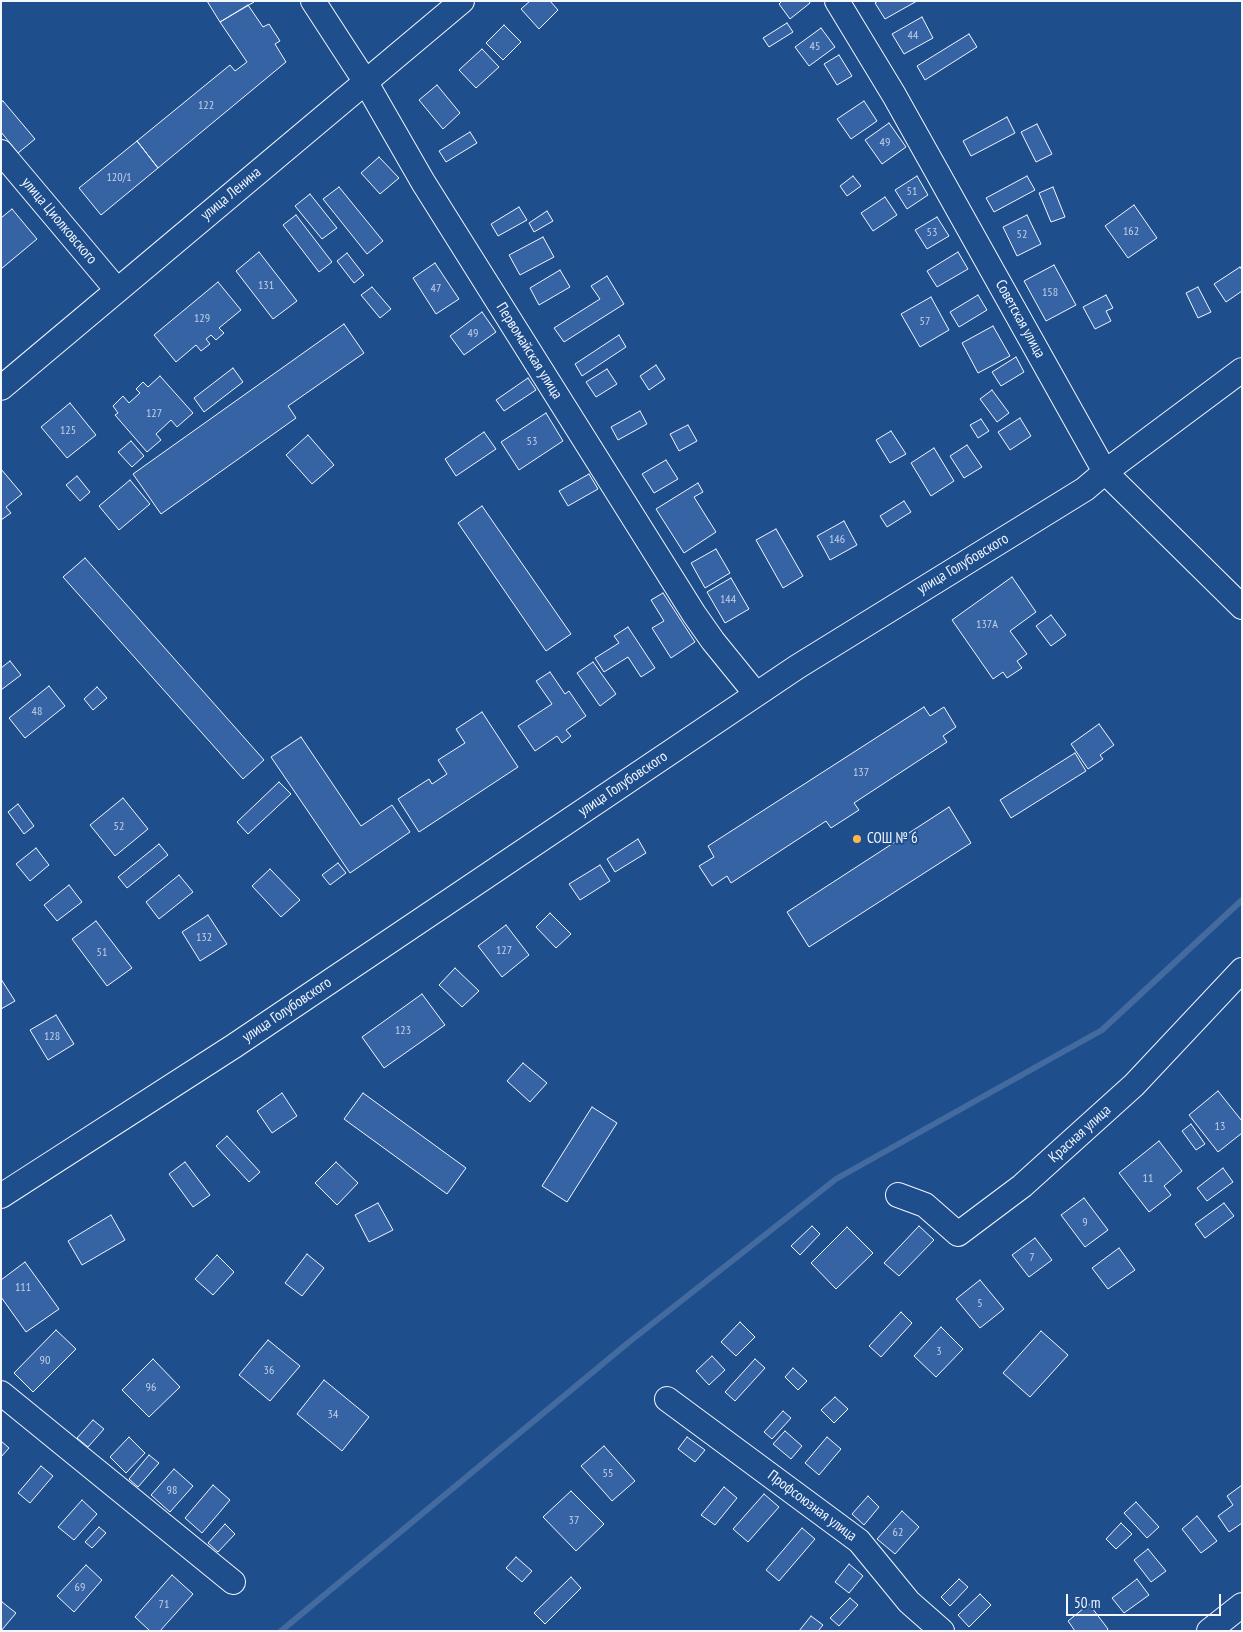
<!DOCTYPE html>
<html>
<head>
<meta charset="utf-8">
<style>
	body { margin:0 }
	#map { position:relative; width:1243px; height:1632px; overflow:hidden; background:#1f4e8c; font-family:"PT Sans Narrow",sans-serif }
	canvas { display:block }
	.frame { position:absolute; inset:0; border:2px solid #f2f6ff; pointer-events:none }
	.scale { position:absolute; left:1066px; top:1594px; width:155px; height:22px; box-sizing:border-box; border:2px solid #f2f6ff; border-top:0; padding-left:6px; font-size:15px; line-height:18px; white-space:nowrap; color:#f2f6ff; -webkit-text-stroke:4px #1f4e8c; paint-order:stroke }
</style>
</head>
<body>
<div id="map">
<canvas width="1243" height="1632"></canvas>
<div class="frame"></div>
<div class="scale">50 m</div>
</div>
<script>
const ctx = document.querySelector('canvas').getContext('2d');
ctx.lineJoin = 'round';
function toPath(rows) {
  const path = new Path2D();
  for (const r of rows) {
    path.moveTo(r[0], r[1]);
    for (let i = 2; i < r.length; i += 2) path.lineTo(r[i], r[i + 1]);
  }
  return path;
}
function strokePath(path, color, width, dash) {
  ctx.strokeStyle = color;
  ctx.lineWidth = width;
  ctx.lineCap = dash ? 'butt' : 'round';
  ctx.setLineDash(dash || []);
  ctx.stroke(path);
}
function fill(path, color) {
  ctx.fillStyle = color;
  ctx.fill(path, 'evenodd');
}
function write(font, color, halo, rows, align = 'center') {
  ctx.font = font + ' "PT Sans Narrow",sans-serif';
  ctx.lineWidth = 4;
  ctx.setLineDash([]);
  ctx.textBaseline = 'middle';
  ctx.strokeStyle = halo;
  ctx.fillStyle = color;
  for (const [text, x, y, turn = 0] of rows) {
    ctx.save();
    ctx.translate(x, y);
    ctx.rotate((+turn || 0) * Math.PI / 180);
    ctx.textAlign = isNaN(turn) ? turn : align;
    if (halo) ctx.strokeText(text, 0, 0);
    ctx.fillText(text, 0, 0);
    ctx.restore();
  }
}
const stream = toPath([
	[281,1631,629,1342,836,1179,1102,1030,1242,900]
]);
const building = toPath([
	[207,1,254,1,254,2,220,22,207,1],
	[530,1,550,1,558,10,539,29,521,9,530,1],
	[782,1,809,1,810,3,790,19,779,4,782,1],
	[878,1,917,1,885,19,875,3,878,1],
	[248,5,263,27,269,24,280,41,275,44,286,62,158,168,137,141,230,65,235,71,247,62,220,22,248,5],
	[922,17,933,38,904,54,892,34,922,17],
	[787,23,793,32,769,47,763,38,787,23],
	[504,25,521,42,503,60,486,43,504,25],
	[821,28,835,47,809,66,795,47,821,28],
	[969,34,977,47,925,80,917,66,969,34],
	[482,49,499,67,476,88,459,70,482,49],
	[839,55,852,76,837,85,824,64,839,55],
	[437,85,460,113,443,129,419,100,437,85],
	[3,101,35,139,18,153,1,132,1,102,3,101],
	[864,101,877,121,851,139,837,119,864,101],
	[1007,117,1015,133,971,156,963,141,1007,117],
	[889,123,906,147,882,164,865,140,889,123],
	[1037,124,1052,154,1036,162,1021,132,1037,124],
	[470,132,477,143,446,162,439,151,470,132],
	[137,141,158,168,101,215,79,188,137,141],
	[379,157,399,178,380,194,361,173,379,157],
	[853,176,861,186,847,196,840,186,853,176],
	[917,176,928,195,907,209,895,190,917,176],
	[1027,176,1035,190,994,212,986,198,1027,176],
	[339,187,383,241,367,254,323,199,339,187],
	[1053,187,1065,217,1051,222,1039,193,1053,187],
	[310,194,337,228,322,239,295,206,310,194],
	[885,197,897,215,873,231,861,213,885,197],
	[1134,205,1157,238,1128,258,1105,226,1134,205],
	[519,207,527,220,498,236,491,224,519,207],
	[12,209,37,239,1,269,1,218,12,209],
	[547,211,553,221,534,232,529,223,547,211],
	[296,215,332,262,319,272,283,225,296,215],
	[1027,215,1041,244,1017,256,1003,227,1027,215],
	[937,217,949,236,927,249,915,230,937,217],
	[543,237,554,257,520,275,509,255,543,237],
	[259,252,297,301,273,319,236,271,259,252],
	[958,252,968,269,937,287,927,271,958,252],
	[347,253,364,275,354,283,337,261,347,253],
	[435,263,459,299,436,314,413,278,435,263],
	[1054,265,1076,305,1046,321,1024,281,1054,265],
	[1240,267,1242,270,1242,291,1226,302,1214,284,1240,267],
	[560,270,570,287,539,305,530,288,560,270],
	[607,276,624,304,564,342,554,328,600,299,591,286,607,276],
	[218,282,241,310,219,328,224,333,216,340,211,335,206,339,210,344,201,351,196,345,176,362,154,335,218,282],
	[372,287,391,309,380,318,361,295,372,287],
	[1198,287,1211,312,1198,318,1186,293,1198,287],
	[978,295,987,310,959,327,950,312,978,295],
	[1106,295,1113,308,1106,311,1111,321,1095,329,1083,307,1106,295],
	[931,297,949,330,920,347,901,314,931,297],
	[482,312,496,332,464,355,450,336,482,312],
	[344,324,364,353,288,406,296,418,161,514,133,474,344,324],
	[993,326,1010,356,978,373,962,343,993,326],
	[619,335,626,347,582,376,575,364,619,335],
	[1016,357,1024,372,1001,386,992,372,1016,357],
	[656,365,665,379,649,390,640,376,656,365],
	[233,368,243,382,204,412,194,398,233,368],
	[607,369,617,384,596,397,586,382,607,369],
	[160,376,193,413,177,427,171,420,156,434,161,440,147,452,115,415,118,413,113,406,123,396,129,403,140,393,136,389,143,382,148,387,160,376],
	[528,378,536,390,504,411,496,400,528,378],
	[992,390,1009,413,997,422,980,399,992,390],
	[70,403,96,435,67,458,41,427,70,403],
	[640,411,647,424,618,440,611,427,640,411],
	[546,413,563,441,519,470,501,442,546,413],
	[1020,418,1031,436,1010,450,998,432,1020,418],
	[981,419,989,431,978,438,970,425,981,419],
	[688,425,697,441,679,451,670,434,688,425],
	[891,431,906,454,890,463,876,440,891,431],
	[484,432,496,449,456,476,445,459,484,432],
	[308,435,334,465,312,484,286,455,308,435],
	[131,441,144,456,132,467,118,452,131,441],
	[967,445,982,467,964,478,950,456,967,445],
	[934,448,954,481,931,496,911,463,934,448],
	[666,460,678,479,654,493,642,474,666,460],
	[1,469,22,494,6,507,11,513,1,520,1,469],
	[589,474,598,489,568,506,559,491,589,474],
	[77,476,90,492,80,501,66,485,77,476],
	[130,480,150,504,119,530,99,506,130,480],
	[698,483,703,492,694,497,716,532,684,553,656,509,698,483],
	[904,501,911,512,887,527,880,516,904,501],
	[482,506,571,634,546,651,458,523,482,506],
	[844,521,857,545,830,560,817,536,844,521],
	[776,529,803,576,783,588,756,540,776,529],
	[716,549,730,573,705,588,691,563,716,549],
	[85,558,264,760,243,779,63,577,85,558],
	[1012,577,1036,612,1010,631,1027,654,1017,661,1022,668,1007,678,1003,672,993,679,952,620,1012,577],
	[731,578,749,609,725,623,707,592,731,578],
	[663,593,695,642,671,658,652,628,664,621,651,600,663,593],
	[1051,615,1066,635,1051,646,1036,626,1051,615],
	[628,627,655,668,641,677,628,657,604,672,595,658,619,643,614,636,628,627],
	[10,661,21,675,1,690,1,668,10,661],
	[593,662,616,694,600,706,577,673,593,662],
	[550,672,565,694,569,691,586,716,566,730,571,736,562,743,557,736,535,751,518,726,552,704,536,681,550,672],
	[49,686,65,706,25,738,9,718,49,686],
	[97,687,107,698,93,710,84,699,97,687],
	[924,707,930,716,944,707,956,727,943,736,947,742,854,803,859,810,831,828,826,821,731,883,727,876,712,886,699,866,714,857,708,846,924,707],
	[482,712,518,767,419,832,398,799,429,779,432,784,447,774,438,760,465,743,456,729,482,712],
	[1099,724,1114,745,1100,755,1103,759,1088,769,1071,744,1099,724],
	[301,737,361,826,392,805,410,832,350,873,271,757,301,737],
	[1075,753,1086,771,1011,818,1000,800,1075,753],
	[279,782,291,794,248,834,237,822,279,782],
	[123,798,148,829,115,856,90,825,123,798],
	[18,804,34,826,24,834,8,812,18,804],
	[949,807,971,843,809,947,787,912,949,807],
	[638,839,646,853,615,872,607,859,638,839],
	[159,844,168,855,127,888,118,877,159,844],
	[36,848,49,865,30,881,16,864,36,848],
	[338,863,346,873,330,885,322,875,338,863],
	[600,865,610,881,580,900,569,884,600,865],
	[270,869,300,900,281,917,252,886,270,869],
	[179,875,193,892,159,919,146,902,179,875],
	[69,885,82,902,57,921,44,905,69,885],
	[550,913,571,934,556,948,536,927,550,913],
	[208,915,227,944,200,961,182,932,208,915],
	[96,921,132,968,107,986,72,939,96,921],
	[506,925,529,955,502,977,478,946,506,925],
	[455,968,479,991,462,1007,439,985,455,968],
	[1,979,15,1001,1,1009,1,979],
	[422,994,445,1025,384,1068,362,1037,422,994],
	[56,1015,74,1044,48,1060,30,1030,56,1015],
	[523,1063,547,1083,530,1102,507,1081,523,1063],
	[1218,1091,1242,1121,1242,1133,1218,1152,1189,1115,1218,1091],
	[282,1093,297,1116,272,1133,257,1111,282,1093],
	[363,1093,466,1168,447,1194,344,1119,363,1093],
	[592,1107,617,1123,567,1202,542,1186,592,1107],
	[1191,1124,1205,1144,1196,1150,1182,1131,1191,1124],
	[227,1136,260,1172,249,1182,216,1146,227,1136],
	[1159,1141,1182,1171,1164,1186,1171,1195,1149,1212,1119,1173,1159,1141],
	[185,1162,210,1195,193,1207,169,1174,185,1162],
	[336,1162,358,1183,337,1205,315,1183,336,1162],
	[1223,1168,1233,1182,1207,1201,1197,1188,1223,1168],
	[1084,1198,1108,1230,1085,1247,1061,1215,1084,1198],
	[378,1203,393,1230,369,1242,355,1215,378,1203],
	[1224,1203,1234,1216,1205,1238,1195,1224,1224,1203],
	[111,1215,125,1240,82,1265,68,1241,111,1215],
	[812,1226,820,1234,800,1255,791,1246,812,1226],
	[919,1226,934,1240,899,1276,884,1263,919,1226],
	[847,1227,873,1253,836,1289,811,1263,847,1227],
	[1035,1238,1052,1260,1029,1277,1012,1255,1035,1238],
	[1119,1248,1135,1270,1108,1289,1092,1268,1119,1248],
	[307,1254,324,1268,302,1296,285,1283,307,1254],
	[217,1255,234,1272,213,1295,195,1279,217,1255],
	[25,1262,59,1309,26,1332,1,1297,1,1280,25,1262],
	[980,1280,1004,1309,980,1328,956,1299,980,1280],
	[901,1312,912,1323,881,1357,869,1346,901,1312],
	[740,1322,755,1337,736,1356,721,1342,740,1322],
	[941,1327,963,1349,936,1377,914,1356,941,1327],
	[56,1330,76,1349,33,1392,14,1373,56,1330],
	[1041,1331,1068,1355,1030,1397,1003,1373,1041,1331],
	[268,1340,300,1366,270,1401,239,1375,268,1340],
	[712,1356,725,1370,709,1385,696,1371,712,1356],
	[153,1359,180,1387,149,1417,122,1390,153,1359],
	[755,1359,765,1368,735,1401,725,1392,755,1359],
	[793,1368,807,1381,798,1390,785,1377,793,1368],
	[324,1380,369,1417,342,1451,297,1414,324,1380],
	[835,1397,848,1409,834,1423,821,1410,835,1397],
	[783,1411,791,1418,772,1439,764,1432,783,1411],
	[93,1420,104,1429,88,1447,77,1438,93,1420],
	[785,1431,802,1446,791,1459,773,1444,785,1431],
	[129,1437,145,1453,126,1473,110,1457,129,1437],
	[687,1437,705,1450,695,1462,678,1449,687,1437],
	[827,1437,841,1449,819,1475,805,1463,827,1437],
	[1,1441,9,1448,1,1457,1,1441],
	[604,1446,635,1481,612,1501,581,1466,604,1446],
	[149,1455,159,1463,138,1487,129,1479,149,1455],
	[41,1466,53,1476,30,1503,18,1493,41,1466],
	[174,1469,193,1486,170,1512,151,1495,174,1469],
	[213,1485,230,1500,202,1533,185,1518,213,1485],
	[1242,1485,1242,1523,1229,1532,1218,1516,1233,1505,1227,1496,1242,1485],
	[724,1487,737,1498,715,1525,701,1515,724,1487],
	[571,1491,604,1524,576,1551,543,1517,571,1491],
	[764,1494,779,1507,748,1542,733,1529,764,1494],
	[868,1496,879,1507,864,1525,852,1514,868,1496],
	[82,1500,97,1514,74,1540,58,1527,82,1500],
	[1136,1502,1159,1527,1147,1538,1124,1513,1136,1502],
	[902,1511,919,1527,895,1554,877,1539,902,1511],
	[1197,1516,1217,1541,1201,1553,1182,1529,1197,1516],
	[1121,1523,1132,1534,1116,1549,1106,1539,1121,1523],
	[225,1524,235,1534,218,1552,208,1543,225,1524],
	[99,1527,106,1533,92,1548,85,1542,99,1527],
	[802,1528,815,1539,779,1581,766,1570,802,1528],
	[1148,1549,1166,1571,1151,1582,1134,1560,1148,1549],
	[516,1557,532,1571,522,1582,506,1568,516,1557],
	[849,1564,863,1576,849,1593,835,1582,849,1564],
	[86,1565,102,1580,74,1612,57,1596,86,1565],
	[172,1575,193,1594,160,1631,150,1631,135,1617,172,1575],
	[571,1577,581,1588,545,1624,534,1613,571,1577],
	[959,1579,968,1587,950,1606,941,1597,959,1579],
	[1137,1579,1149,1595,1124,1613,1112,1598,1137,1579],
	[980,1594,991,1605,969,1627,958,1615,980,1594],
	[850,1598,858,1605,839,1626,830,1618,850,1598],
	[2,1602,16,1613,1,1631,1,1603,2,1602],
	[1089,1604,1108,1629,1106,1631,1075,1631,1068,1621,1089,1604],
	[811,1616,823,1625,818,1631,799,1631,811,1616]
]);
const minor = toPath([
	[313,1,365,81,423,182,694,614,713,641,756,694],
	[837,1,894,95,1105,472,1242,607],
	[1,152,117,290],
	[1,388,462,1],
	[898,1195,925,1205,958,1234,1022,1186,1134,1085,1242,970],
	[1,1196,234,1046,797,667,1085,489,1105,472,1242,370],
	[1,1393,233,1582],
	[667,1399,859,1541,909,1602,942,1631],
	[1209,1631,1242,1605]
]);
const markers = [
	[857,839,5,"#ffb74d"]
];
const numberNames = [
	["44",913,36],
	["45",815,47],
	["122",206,106],
	["49",885,143],
	["120/1",119,178],
	["51",912,192],
	["162",1131,232],
	["53",932,233],
	["52",1022,235],
	["131",266,286],
	["47",436,289],
	["158",1050,293],
	["129",202,319],
	["57",925,322],
	["49",473,334],
	["127",154,414],
	["125",68,431],
	["53",532,442],
	["146",837,540],
	["144",728,600],
	["137А",987,625],
	["48",37,712],
	["137",861,773],
	["52",119,827],
	["132",204,938],
	["127",504,951],
	["51",102,953],
	["123",403,1031],
	["128",52,1037],
	["13",1220,1127],
	["11",1148,1179],
	["9",1085,1223],
	["7",1032,1258],
	["111",23,1288],
	["5",980,1304],
	["3",939,1352],
	["90",45,1361],
	["36",269,1371],
	["96",151,1388],
	["34",333,1415],
	["55",608,1474],
	["98",172,1491],
	["37",574,1521],
	["62",898,1533],
	["69",80,1588],
	["71",164,1605]
];
const streetNames = [
	["улица Ленина",231,194,-40],
	["улица Циолковского",59,221,50],
	["Советская улица",1020,319,61],
	["Первомайская улица",529,351,58],
	["улица Голубовского",963,564,-31],
	["улица Голубовского",623,784,-34],
	["улица Голубовского",287,1010,-34],
	["Красная улица",1080,1134,-42],
	["Профсоюзная улица",812,1506,37]
];
const poiNames = [
	["СОШ № 6",867,839]
];
strokePath(stream, '#446ba0', 6);
fill(building, '#3563a3');
strokePath(building, '#f2f6ff', 1);
strokePath(minor, '#f2f6ff', 26);
strokePath(minor, '#1f4e8c', 24);
for (const [x, y, r, color] of markers) {
  const dot = new Path2D();
  dot.arc(x, y, r, 0, 2 * Math.PI);
  ctx.fillStyle = color;
  ctx.fill(dot);
  strokePath(dot, '#1f4e8c', 2);
}
write('12px', '#c3d1e8', null, numberNames);
write('15px', '#f2f6ff', '#1f4e8c', streetNames);
write('15px', '#f2f6ff', '#1f4e8c', poiNames, 'left');
</script>
</body>
</html>
